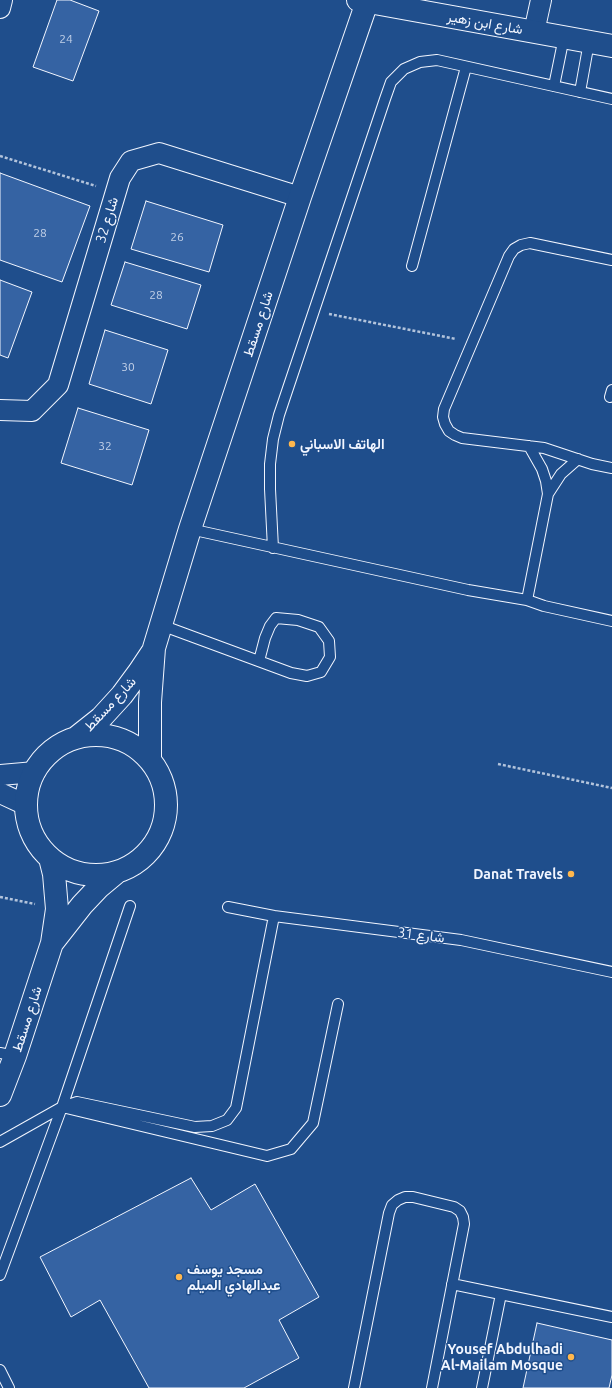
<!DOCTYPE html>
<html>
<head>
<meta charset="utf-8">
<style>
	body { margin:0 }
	canvas { display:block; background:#1f4e8c }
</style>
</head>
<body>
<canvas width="612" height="1388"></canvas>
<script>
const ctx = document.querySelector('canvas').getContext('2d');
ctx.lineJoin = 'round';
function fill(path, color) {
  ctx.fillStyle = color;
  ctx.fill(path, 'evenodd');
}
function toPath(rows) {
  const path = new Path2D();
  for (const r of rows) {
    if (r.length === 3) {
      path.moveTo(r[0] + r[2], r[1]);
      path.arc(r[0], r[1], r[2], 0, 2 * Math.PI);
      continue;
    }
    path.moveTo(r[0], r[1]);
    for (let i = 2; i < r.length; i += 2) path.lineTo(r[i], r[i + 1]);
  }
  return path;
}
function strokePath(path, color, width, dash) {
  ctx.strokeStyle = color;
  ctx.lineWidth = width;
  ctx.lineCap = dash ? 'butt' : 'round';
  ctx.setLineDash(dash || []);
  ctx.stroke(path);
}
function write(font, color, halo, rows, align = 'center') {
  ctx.font = font + ' Ubuntu,Vazirmatn,sans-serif';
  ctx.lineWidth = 3;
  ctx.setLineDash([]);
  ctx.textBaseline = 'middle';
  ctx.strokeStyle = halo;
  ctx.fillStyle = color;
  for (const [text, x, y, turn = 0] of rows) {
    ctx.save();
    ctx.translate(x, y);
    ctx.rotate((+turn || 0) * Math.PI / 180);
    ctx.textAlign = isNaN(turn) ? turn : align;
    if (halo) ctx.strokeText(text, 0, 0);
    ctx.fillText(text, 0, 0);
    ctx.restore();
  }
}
const building = toPath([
	[57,0,70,0,99,11,73,81,33,67,57,0],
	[0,173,90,206,62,282,0,260,0,173],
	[146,201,223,225,209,272,131,249,146,201],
	[125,262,201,285,187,329,111,305,125,262],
	[0,280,32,292,8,358,0,355,0,280],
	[105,330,168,350,151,404,89,384,105,330],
	[78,408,149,430,132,485,61,463,78,408],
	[191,1178,211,1210,255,1184,319,1297,279,1320,299,1358,244,1388,149,1388,100,1300,71,1317,40,1257,191,1178],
	[537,1323,612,1340,612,1375,609,1388,523,1388,537,1323]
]);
const path = toPath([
	[0,156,96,186],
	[329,314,456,339],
	[498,764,612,788],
	[0,897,35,904]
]);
const service = toPath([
	[554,86,564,37],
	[580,92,589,42],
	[612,260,530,243,521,245,514,249,509,256,444,409,443,417,445,424,449,431,455,435,462,438,544,448,592,464,612,468],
	[412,266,466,67],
	[610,397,612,390],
	[529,446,542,469,546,481,548,494],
	[190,529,468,590,527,600,544,606,612,621],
	[273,548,270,489,270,464,273,439,279,415,385,99,391,82,404,69,420,62,437,60,612,99],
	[527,600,548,494,561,474,578,459],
	[161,625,291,673,307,676,321,672,330,657,329,641,319,627,298,620,276,618,270,626,265,638,259,661],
	[228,907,274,916,461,940,612,972],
	[0,1053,15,1056],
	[62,1107,267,1156,291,1149,313,1123,338,1004],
	[0,1142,62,1107,77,1102,195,1127,212,1126,227,1120,236,1108,274,916],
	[0,1275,62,1107,130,906],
	[452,1284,612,1317],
	[0,1370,9,1388],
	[354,1388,389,1213,392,1205,398,1200,405,1197,413,1197,454,1207,460,1211,463,1217,464,1224,432,1388],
	[482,1388,501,1294]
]);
const minor = toPath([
	[0,8,2,0],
	[534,32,541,0],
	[0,410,32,411,58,385,120,178,131,161,159,153,300,197],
	[0,775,35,772],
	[0,793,26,805]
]);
const tertiary = toPath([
	[358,0,612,46],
	[96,805,70],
	[77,737,101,718,122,695,139,672,153,651],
	[150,759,150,702,154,648,190,529,300,197,367,2],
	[53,942,82,905,99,887,117,872],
	[0,1095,15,1056,52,943,57,909,54,874,50,858]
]);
const markers = [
	[292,444,4,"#ffb74d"],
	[571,874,4,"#ffb74d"],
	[179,1277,4,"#ffb74d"],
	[571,1357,4,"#ffb74d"]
];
const numberNames = [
	["24",66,39],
	["28",40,233],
	["26",177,237],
	["28",156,295],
	["30",128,367],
	["32",105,446]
];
const streetNames = [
	["شارع ابن زهير",485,23,10],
	["شارع 32",107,220,-73],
	["شارع مسقط",258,324,-72],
	["شارع مسقط",110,704,-47],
	["شارع 31",421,935,7],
	["شارع مسقط",27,1019,-72]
];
const poiNames = [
	["الهاتف الاسباني",300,444],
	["Danat Travels",563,874,"right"],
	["مسجد يوسف",187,1269],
	["عبدالهادي الميلم",187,1285],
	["Yousef Abdulhadi",563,1349,"right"],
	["Al-Mailam Mosque",563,1365,"right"]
];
fill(building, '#3563a3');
strokePath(building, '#f2f6ff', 1);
strokePath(service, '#f2f6ff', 12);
strokePath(minor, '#f2f6ff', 22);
strokePath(tertiary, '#f2f6ff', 24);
strokePath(path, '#b3c4dc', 2.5, [3, 2]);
strokePath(service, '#1f4e8c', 10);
strokePath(minor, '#1f4e8c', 20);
strokePath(tertiary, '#1f4e8c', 22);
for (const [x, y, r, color] of markers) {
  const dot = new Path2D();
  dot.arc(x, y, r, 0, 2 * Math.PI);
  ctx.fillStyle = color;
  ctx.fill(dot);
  strokePath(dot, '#1f4e8c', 1.5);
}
write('12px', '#c3d1e8', null, numberNames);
write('14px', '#f2f6ff', '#1f4e8c', streetNames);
write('bold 14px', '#f2f6ff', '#1f4e8c', poiNames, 'left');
</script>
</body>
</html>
